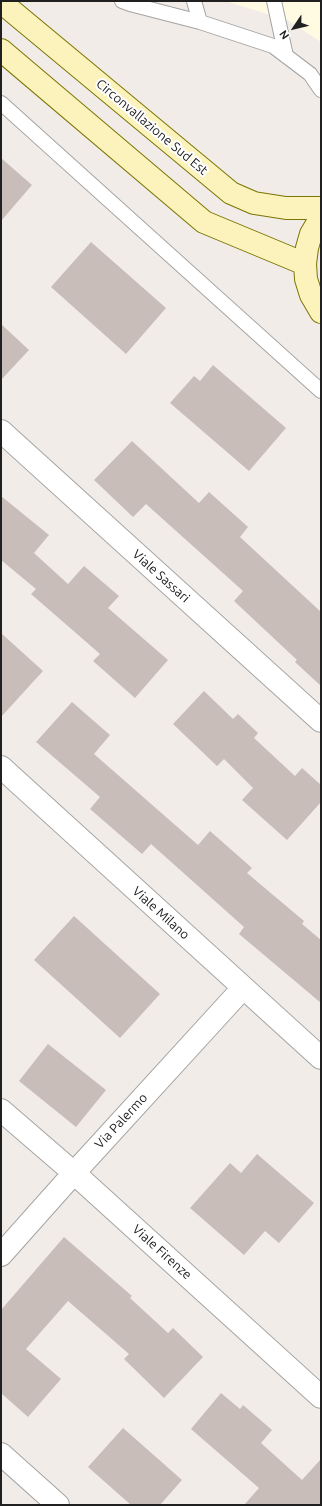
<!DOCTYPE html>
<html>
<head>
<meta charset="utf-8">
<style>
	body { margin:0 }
	#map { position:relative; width:322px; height:1506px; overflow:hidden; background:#f1ece7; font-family:Ubuntu,sans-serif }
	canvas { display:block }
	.frame { position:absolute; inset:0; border:2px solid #202020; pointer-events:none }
	.north { position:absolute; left:274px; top:8px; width:40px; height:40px; -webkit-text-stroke:3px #fff; paint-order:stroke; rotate:235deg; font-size:11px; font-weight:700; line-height:16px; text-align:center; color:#202020 }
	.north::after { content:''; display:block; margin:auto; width:14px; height:18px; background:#202020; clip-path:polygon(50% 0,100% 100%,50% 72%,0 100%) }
</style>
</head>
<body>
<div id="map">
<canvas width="322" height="1506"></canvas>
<div class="frame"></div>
<div class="north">N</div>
</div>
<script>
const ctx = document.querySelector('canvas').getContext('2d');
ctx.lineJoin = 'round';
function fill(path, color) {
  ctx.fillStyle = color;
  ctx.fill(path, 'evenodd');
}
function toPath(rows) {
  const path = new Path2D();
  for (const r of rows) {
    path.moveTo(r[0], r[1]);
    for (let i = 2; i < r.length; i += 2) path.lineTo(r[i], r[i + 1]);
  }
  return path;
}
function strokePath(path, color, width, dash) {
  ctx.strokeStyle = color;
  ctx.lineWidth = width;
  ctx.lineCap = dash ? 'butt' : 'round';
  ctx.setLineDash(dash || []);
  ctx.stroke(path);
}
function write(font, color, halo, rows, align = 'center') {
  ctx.font = font + ' Ubuntu,sans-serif';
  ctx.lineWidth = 4;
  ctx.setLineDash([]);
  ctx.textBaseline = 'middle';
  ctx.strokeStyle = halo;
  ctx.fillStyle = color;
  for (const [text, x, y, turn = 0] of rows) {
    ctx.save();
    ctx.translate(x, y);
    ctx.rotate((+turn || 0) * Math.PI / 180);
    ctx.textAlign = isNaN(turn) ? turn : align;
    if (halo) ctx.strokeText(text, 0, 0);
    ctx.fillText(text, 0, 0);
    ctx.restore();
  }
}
const education = toPath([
	[225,1,321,1,321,42,287,20]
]);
const building = toPath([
	[1,158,32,185,1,221],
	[91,242,166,308,126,354,51,287],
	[1,324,29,350,1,380],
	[213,365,286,428,249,471,170,403,194,376,200,381],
	[132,441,199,503,209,492,248,527,240,537,321,612,321,686,295,662,297,660,234,601,243,591,146,504,133,517,94,480],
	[1,496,49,535,34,553,68,584,84,566,119,596,108,608,168,660,135,698,93,661,100,654,31,594,36,589,1,560],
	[1,633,43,671,1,717],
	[204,691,233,719,238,714,258,733,254,738,295,776,302,768,321,785,321,802,287,840,242,800,253,788,224,759,217,766,173,724],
	[72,702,110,735,94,754,198,845,210,831,252,868,247,873,304,921,302,924,321,940,321,1003,239,934,244,927,151,844,142,854,90,809,100,797,36,742],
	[74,916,160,994,120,1038,34,960],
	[48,1044,106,1090,76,1127,19,1081],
	[257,1154,314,1203,279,1243,265,1231,244,1255,190,1208,230,1163,241,1173],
	[64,1237,132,1296,130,1298,168,1333,173,1328,203,1357,164,1398,124,1359,129,1354,68,1301,26,1349,61,1379,28,1417,1,1393,1,1310],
	[221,1393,240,1409,243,1405,272,1430,261,1443,302,1480,321,1459,321,1505,244,1505,259,1488,191,1429],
	[123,1428,182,1480,160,1505,131,1505,88,1467]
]);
const service = toPath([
	[122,1,130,4,200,22,273,46,310,74,321,90],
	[194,1,200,22],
	[274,1,286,56],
	[1,103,321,391]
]);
const minor = toPath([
	[1,431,321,721],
	[1,767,321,1058],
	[1,1110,74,1173,321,1397],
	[1,1255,74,1173,243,988],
	[1,1454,58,1505]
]);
const secondary = toPath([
	[1,2,231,193,254,203,286,208,321,208],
	[1,50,204,222,305,264],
	[321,217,311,234,307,248,305,264,306,279,311,295,321,312]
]);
const streetNames = [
	["Circonvallazione Sud Est",152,127,40],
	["Viale Sassari",161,576,42],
	["Viale Milano",161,913,42],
	["Via Palermo",121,1121,-47],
	["Viale Firenze",162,1252,42]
];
fill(education, '#fffae2');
fill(building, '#c9bdba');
strokePath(service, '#a4a4a4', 16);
strokePath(minor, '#a4a4a4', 24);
strokePath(secondary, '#7b7503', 24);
strokePath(service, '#fff', 14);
strokePath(minor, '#fff', 22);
strokePath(secondary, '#fbf3bb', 22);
write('13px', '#202020', '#fff', streetNames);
</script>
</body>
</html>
